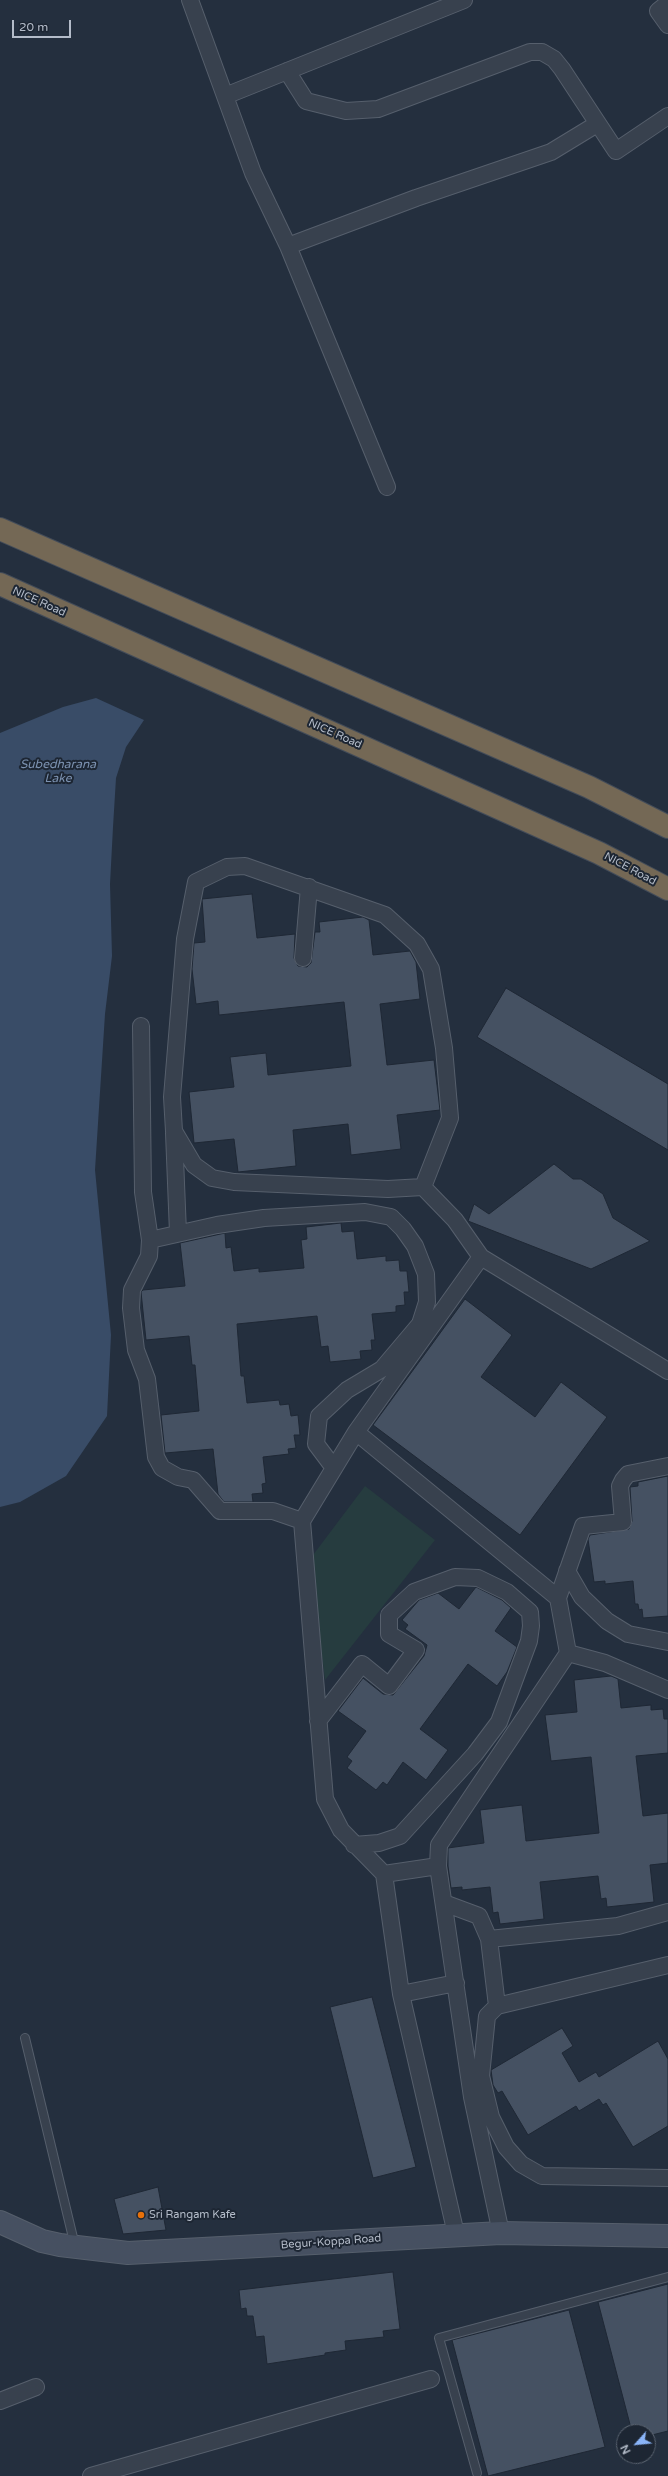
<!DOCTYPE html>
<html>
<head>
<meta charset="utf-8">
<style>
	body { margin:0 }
	#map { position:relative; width:668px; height:2476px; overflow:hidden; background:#242f3e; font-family:"Varela Round",sans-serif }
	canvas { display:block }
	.north { position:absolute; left:616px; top:2424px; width:40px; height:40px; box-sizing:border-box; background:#1d2633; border:1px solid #59626f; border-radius:50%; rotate:243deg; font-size:11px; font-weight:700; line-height:16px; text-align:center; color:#b4bcc9 }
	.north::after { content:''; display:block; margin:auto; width:14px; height:18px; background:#8ab4f8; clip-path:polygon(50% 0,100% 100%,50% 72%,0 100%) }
	.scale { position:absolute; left:12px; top:20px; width:59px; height:18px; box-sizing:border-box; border:2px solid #b4bcc9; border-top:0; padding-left:5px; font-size:12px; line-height:14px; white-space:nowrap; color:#b4bcc9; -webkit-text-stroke:3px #1d2633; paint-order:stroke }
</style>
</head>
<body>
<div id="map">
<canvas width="668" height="2476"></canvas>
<div class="north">N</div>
<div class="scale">20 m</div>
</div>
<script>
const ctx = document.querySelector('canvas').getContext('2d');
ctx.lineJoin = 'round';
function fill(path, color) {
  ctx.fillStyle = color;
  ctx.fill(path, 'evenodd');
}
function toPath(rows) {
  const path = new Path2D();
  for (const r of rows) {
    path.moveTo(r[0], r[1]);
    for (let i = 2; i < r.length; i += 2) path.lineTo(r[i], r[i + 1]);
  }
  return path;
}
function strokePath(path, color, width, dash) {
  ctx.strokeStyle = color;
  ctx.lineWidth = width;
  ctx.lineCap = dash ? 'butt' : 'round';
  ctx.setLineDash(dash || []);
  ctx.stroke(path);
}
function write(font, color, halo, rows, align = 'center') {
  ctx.font = font + ' "Varela Round",sans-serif';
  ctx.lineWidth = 4;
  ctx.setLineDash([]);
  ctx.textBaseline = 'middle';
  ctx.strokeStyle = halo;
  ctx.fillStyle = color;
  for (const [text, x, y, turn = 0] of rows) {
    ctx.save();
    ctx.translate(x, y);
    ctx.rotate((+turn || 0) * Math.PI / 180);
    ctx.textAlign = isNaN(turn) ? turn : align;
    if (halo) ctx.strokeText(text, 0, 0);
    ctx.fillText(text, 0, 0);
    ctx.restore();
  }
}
const green = toPath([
	[365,1486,435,1540,325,1680,310,1559]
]);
const water = toPath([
	[96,698,144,720,126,747,116,778,113,827,110,884,112,956,105,1014,95,1170,111,1335,107,1416,66,1476,20,1502,0,1507,0,733,63,707]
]);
const building = toPath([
	[252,894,257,938,295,934,294,958,298,966,307,967,311,963,315,932,320,932,319,922,363,917,369,920,373,955,410,951,416,962,420,999,380,1004,387,1065,434,1060,440,1110,397,1115,401,1149,351,1155,348,1124,293,1130,296,1166,238,1172,234,1139,194,1143,189,1092,234,1087,230,1057,266,1053,268,1075,351,1066,344,1002,219,1015,218,1001,196,1004,192,969,194,943,205,942,202,899,252,894],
	[506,988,668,1084,668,1150,477,1037,506,988],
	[554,1164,573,1179,581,1179,603,1194,613,1218,650,1241,591,1269,468,1221,474,1204,489,1214,554,1164],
	[341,1223,342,1232,354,1231,357,1259,386,1256,386,1261,399,1260,400,1271,407,1271,409,1292,404,1292,405,1305,396,1306,396,1312,372,1314,375,1340,371,1340,372,1350,360,1351,361,1359,330,1362,328,1346,321,1347,317,1316,237,1324,241,1376,244,1376,247,1403,279,1400,280,1405,289,1404,291,1416,298,1415,300,1435,294,1435,296,1448,288,1449,289,1454,263,1457,266,1483,262,1484,263,1493,252,1494,253,1502,224,1502,218,1494,213,1449,165,1453,161,1415,199,1411,195,1365,192,1365,189,1336,146,1340,141,1292,143,1290,185,1286,180,1243,225,1233,226,1248,231,1247,234,1271,259,1268,259,1272,304,1268,301,1240,307,1239,306,1227,341,1223],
	[465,1299,512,1335,481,1377,535,1417,561,1382,607,1417,520,1535,373,1425,465,1299],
	[668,1476,668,1616,643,1618,642,1609,639,1610,638,1604,635,1604,633,1581,605,1584,605,1581,594,1582,588,1539,590,1535,629,1529,632,1521,630,1487,638,1486,638,1482,668,1476],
	[476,1587,502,1600,511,1608,495,1631,517,1647,507,1672,497,1686,468,1664,420,1729,448,1750,426,1780,403,1762,387,1785,383,1782,376,1790,347,1768,352,1761,347,1757,366,1731,338,1711,363,1678,383,1694,393,1695,424,1656,427,1645,405,1629,408,1625,402,1620,419,1600,438,1593,459,1609,476,1587],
	[611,1676,618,1679,621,1708,651,1705,651,1710,663,1709,664,1719,668,1719,668,1753,636,1756,643,1816,668,1813,668,1863,650,1865,654,1902,607,1907,606,1898,601,1899,598,1876,540,1882,544,1919,500,1924,498,1912,493,1913,490,1887,462,1890,462,1887,451,1888,448,1866,448,1848,484,1843,480,1810,522,1805,526,1841,599,1833,591,1757,551,1761,545,1715,577,1712,574,1680,611,1676],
	[372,1997,416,2167,373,2178,330,2007,372,1997],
	[562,2028,573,2046,562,2053,579,2082,596,2072,599,2077,658,2041,668,2059,668,2126,633,2147,606,2103,603,2105,599,2099,579,2111,576,2106,528,2135,502,2091,498,2093,493,2085,491,2070,562,2028],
	[158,2187,166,2230,123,2234,114,2199,158,2187],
	[393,2272,400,2329,383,2331,384,2337,345,2341,346,2350,325,2353,325,2355,267,2364,264,2336,256,2337,253,2316,247,2316,246,2308,241,2309,239,2290,393,2272],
	[668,2284,668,2431,648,2436,648,2432,632,2432,598,2302,668,2284],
	[569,2310,605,2447,488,2476,452,2340,569,2310]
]);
const lane = toPath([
	[25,2038,75,2246],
	[477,2473,439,2338,668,2277]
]);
const street = toPath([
	[190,0,253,173,288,246,387,487],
	[668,3,658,11,668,25],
	[287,71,306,101,346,111,378,109,530,52,542,52,554,59,562,69,616,151,668,116],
	[225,96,464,0],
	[288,246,416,198,551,152,597,124],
	[303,958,309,887],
	[141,1026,143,1192,150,1240,149,1256,132,1290,131,1308,136,1350,147,1379,156,1457,162,1468,178,1477,193,1480,220,1511,273,1511,302,1521],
	[174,1133,178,1233],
	[423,1187,450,1118,444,1048,431,969,417,944,385,915,245,866,227,867,196,882,185,939,172,1097,174,1131,194,1165,212,1178,234,1182,388,1189,423,1187,455,1220,481,1257,668,1371],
	[150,1240,217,1225,264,1218,365,1212,391,1217,403,1229,415,1246,426,1274,427,1302,420,1324,382,1369,347,1390,319,1416,316,1444,334,1468],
	[356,1432,558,1598],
	[567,1571,582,1597,607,1621,628,1634,668,1642],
	[568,1653,605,1663,668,1690],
	[318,1721,362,1664,389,1686,416,1650,389,1634,389,1615,414,1592,455,1577,478,1578,507,1592,530,1612,531,1626,529,1641,499,1722,475,1754,400,1836,379,1843,354,1845],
	[384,1874,438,1866],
	[444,1903,479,1916,489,1939,618,1926,668,1912],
	[489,1939,497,2006,668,1965],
	[401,1994,456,1983],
	[497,2006,487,2016,481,2076,491,2117,506,2147,521,2164,542,2176,668,2178],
	[501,2233,472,2097,438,1866,439,1845,568,1653,558,1598,583,1526,623,1522,620,1486,623,1480,628,1474,668,1466],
	[456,2234,401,1994,384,1874,341,1830,325,1799,302,1521,356,1432,481,1257],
	[0,2401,36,2387],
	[91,2476,431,2379]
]);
const secondary = toPath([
	[0,2222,42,2241,60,2245,128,2253,501,2233,668,2236]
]);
const highway = toPath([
	[0,529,589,787,668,827],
	[0,584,599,853,668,889]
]);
const markers = [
	[141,2215,4,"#e8710a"]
];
const streetNames = [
	["NICE Road",39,602,24],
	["NICE Road",335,734,24],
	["NICE Road",630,869,28],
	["Begur-Koppa Road",331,2242,-4]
];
const poiNames = [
	["Sri Rangam Kafe",149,2215]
];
const waterNames = [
	["Subedharana",58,765],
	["Lake",58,779]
];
fill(green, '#263c3f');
fill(water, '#394c67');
fill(building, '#455162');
strokePath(building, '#1f2835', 1);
strokePath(lane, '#565f6c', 10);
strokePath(street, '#565f6c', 18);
strokePath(secondary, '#565f6c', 24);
strokePath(highway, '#434c59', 24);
strokePath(lane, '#38414e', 8);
strokePath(street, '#38414e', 16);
strokePath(secondary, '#465061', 22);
strokePath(highway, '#746855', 22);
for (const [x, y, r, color] of markers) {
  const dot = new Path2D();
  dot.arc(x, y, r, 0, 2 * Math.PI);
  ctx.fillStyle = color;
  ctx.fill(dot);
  strokePath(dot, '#1d2633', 1.5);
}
write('11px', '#b4bcc9', '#1d2633', streetNames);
write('11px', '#b4bcc9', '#1d2633', poiNames, 'left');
write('italic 12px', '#7c92b1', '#1d2633', waterNames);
</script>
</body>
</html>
